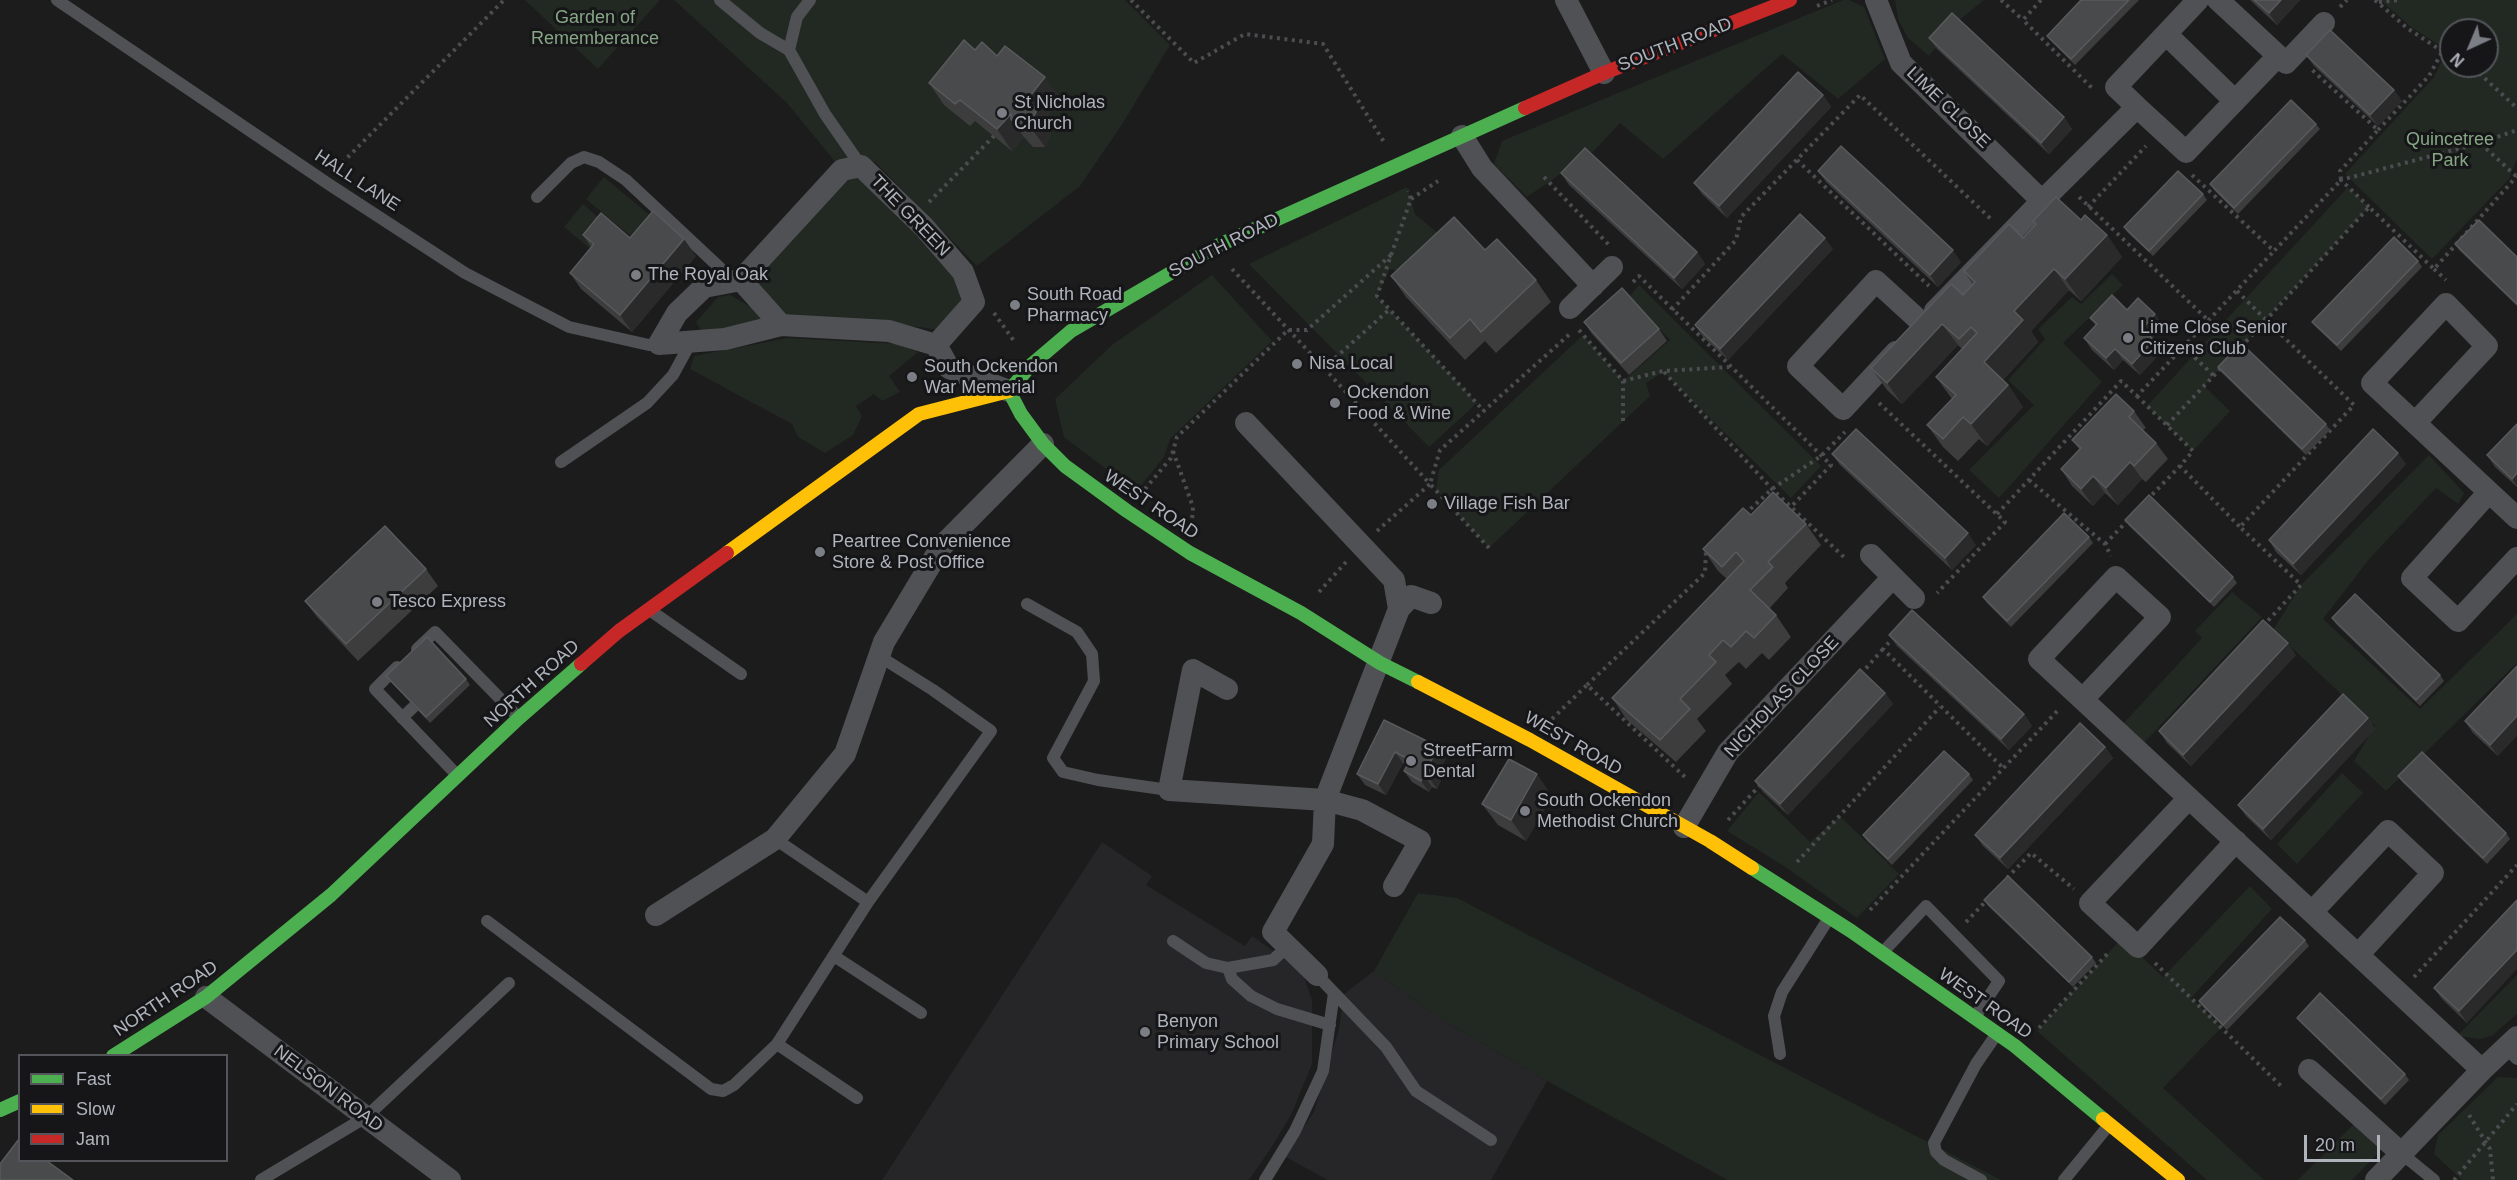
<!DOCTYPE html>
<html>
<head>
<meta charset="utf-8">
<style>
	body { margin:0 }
	#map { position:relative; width:2517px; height:1180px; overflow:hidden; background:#1c1c1c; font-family:Arial,sans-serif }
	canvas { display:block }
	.legend { position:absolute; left:18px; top:1054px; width:210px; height:108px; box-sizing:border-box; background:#161618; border:2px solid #53555a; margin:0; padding:8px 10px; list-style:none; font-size:18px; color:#aeb3bc }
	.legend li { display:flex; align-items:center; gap:12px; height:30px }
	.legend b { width:30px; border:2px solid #53555a }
	.north { position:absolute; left:2439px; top:18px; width:60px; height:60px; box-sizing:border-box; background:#161618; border:2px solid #53555a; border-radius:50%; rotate:224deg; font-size:16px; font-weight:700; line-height:24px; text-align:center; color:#aeb3bc }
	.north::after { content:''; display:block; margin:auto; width:21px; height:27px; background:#7b7e84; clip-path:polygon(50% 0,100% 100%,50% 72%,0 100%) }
	.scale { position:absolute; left:2304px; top:1135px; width:76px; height:27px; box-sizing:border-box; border:3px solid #aeb3bc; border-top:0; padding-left:8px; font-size:18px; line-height:21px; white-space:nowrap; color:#aeb3bc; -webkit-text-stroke:4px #161618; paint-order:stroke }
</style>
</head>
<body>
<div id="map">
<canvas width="2517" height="1180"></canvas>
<ul class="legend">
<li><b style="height:8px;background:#4caf50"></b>Fast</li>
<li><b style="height:8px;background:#ffc107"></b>Slow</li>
<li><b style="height:8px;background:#c62828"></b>Jam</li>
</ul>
<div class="north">N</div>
<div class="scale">20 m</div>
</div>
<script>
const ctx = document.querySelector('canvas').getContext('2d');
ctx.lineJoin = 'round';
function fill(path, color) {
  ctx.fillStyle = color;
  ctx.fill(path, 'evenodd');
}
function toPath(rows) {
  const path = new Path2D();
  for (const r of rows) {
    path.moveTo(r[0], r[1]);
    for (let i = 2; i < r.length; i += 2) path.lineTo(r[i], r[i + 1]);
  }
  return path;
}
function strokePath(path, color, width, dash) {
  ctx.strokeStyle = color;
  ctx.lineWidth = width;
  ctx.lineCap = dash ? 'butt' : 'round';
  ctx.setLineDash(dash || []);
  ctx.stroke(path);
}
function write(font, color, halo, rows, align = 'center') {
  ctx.font = font + ' Arial,sans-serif';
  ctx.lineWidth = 6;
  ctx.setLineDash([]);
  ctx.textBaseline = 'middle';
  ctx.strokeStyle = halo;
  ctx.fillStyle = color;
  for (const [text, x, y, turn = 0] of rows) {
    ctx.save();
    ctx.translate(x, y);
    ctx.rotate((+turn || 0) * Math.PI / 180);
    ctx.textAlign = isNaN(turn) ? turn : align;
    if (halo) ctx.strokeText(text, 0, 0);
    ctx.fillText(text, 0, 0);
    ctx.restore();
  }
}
const built = toPath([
	[1102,842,1152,876,1146,885,1245,946,1252,936,1302,971,1312,1000,1312,1064,1291,1115,1271,1148,1249,1180,882,1180],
	[1374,971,1441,1019,1547,1081,1491,1180,1328,1180,1284,1156,1314,1112,1339,1029,1344,994]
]);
const green = toPath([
	[525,0,660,0,598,69],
	[674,0,1125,0,1170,45,1121,126,1080,186,977,266,875,162,837,164,787,103],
	[1843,0,1849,0,1864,7,1885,59,1838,99,1782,54,1663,159,1620,123,1595,150,1527,197,1494,164,1502,141],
	[1895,0,1984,0,1957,22,1929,56,1908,38,1898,19],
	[2380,0,2517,0,2517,158,2509,179,2432,259,2345,174,2434,77,2447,50,2411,27],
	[2451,30,2487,30,2487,66,2451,66],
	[604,177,658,222,640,244,586,199],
	[844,178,858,178,953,269,964,301,941,330,851,318,793,319,770,305,754,290,760,273],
	[1407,187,1415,214,1447,241,1410,274,1390,269,1377,296,1477,403,1429,447,1249,264],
	[2348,187,2369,207,2204,386,2230,411,2193,451,2147,406],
	[583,204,613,230,594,252,564,227],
	[2112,274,2123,285,2063,343,2102,382,1999,498,1969,470,2034,405,2008,380,2045,339,2038,329,2072,297,2081,304],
	[1212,275,1272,341,1170,439,1164,457,1136,492,1064,437,1055,399,1112,345],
	[1639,285,1821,466,1791,498,1663,372,1646,383,1650,396,1489,548,1436,490,1439,470,1583,335,1623,381,1670,340,1630,296],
	[730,295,756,310,761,317,761,324,702,333,696,322,718,297],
	[788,338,900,344,918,352,889,376,900,392,882,401,874,394,856,406,862,416,853,435,825,453,798,437,792,424,690,369,694,356],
	[2429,455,2464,493,2458,504,2436,488,2370,558,2323,619,2420,709,2517,614,2517,663,2386,791,2354,761,2375,726,2273,630,2301,585],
	[2232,592,2262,617,2144,743,2123,724,2202,638,2195,631],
	[2342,773,2363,793,2297,864,2277,844],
	[1759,792,1810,842,1840,816,1899,874,1857,918,1784,866,1727,831],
	[2250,886,2272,909,2191,998,2222,1027,2163,1088,2264,1180,2207,1180,2037,1031,2122,938,2163,977],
	[1418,893,1457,898,2001,1180,1728,1180,1547,1081,1441,1019,1374,971],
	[2517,975,2517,1014,2493,1035,2481,1039,2457,1036],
	[2498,1077,2517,1078,2517,1180,2462,1180,2434,1154,2438,1135],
	[2355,1123,2384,1147,2352,1180,2298,1180]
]);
const path = toPath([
	[1131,0,1194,63,1245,34,1323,44,1384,142],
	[2001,0,2023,20],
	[2041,0,2023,20,2092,88],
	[2375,0,2407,28,2451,57],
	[2379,2,2399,0],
	[1817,6,1832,0],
	[2340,7,2347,0],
	[2466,66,2480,74,2517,108],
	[2378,130,2429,76,2442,52],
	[1797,160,1929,286],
	[337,168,504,0],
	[2192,175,2274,251,2341,180,2340,171,2378,130,2311,69],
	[2516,176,2480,143,2517,130],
	[1544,177,1609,245],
	[2079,197,2209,321],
	[1411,199,1438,181],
	[929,202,994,136],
	[2088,207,2146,146],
	[2369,207,2341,180,2480,143],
	[1391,255,1411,199,1408,191],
	[1232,269,1324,368,1390,309],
	[2434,269,2446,280],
	[1633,282,1639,276,1831,465,1791,507],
	[2237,291,2266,320,2240,348],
	[1672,310,1736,240,1741,217,1860,95,1992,220],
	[994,313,1014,341],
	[1579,330,1623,381,1663,371,1729,367],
	[2184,347,2214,376],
	[1324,368,1430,484,1377,531],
	[1664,372,1772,489,1847,560],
	[2137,396,2193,451,2180,466,2240,527],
	[1879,403,2005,522,1937,593],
	[1623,421,1623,381],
	[2167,425,2222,367],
	[1173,451,1193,507,1192,521],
	[2029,480,2105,544,2111,556],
	[1145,489,1171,458,1177,437,1288,330,1307,330,1391,255,1377,296,1484,411],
	[2147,500,2180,466],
	[1745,514,1772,489,1821,456,1845,432],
	[1997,514,2121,381,2137,396,2274,251],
	[2105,544,2130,518],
	[1489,548,1430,484,1440,450,1572,332],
	[1319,592,1346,562],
	[2263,626,2301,585,2240,527,2354,405,2266,320,2369,207,2434,269,2517,176],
	[1894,637,1883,649,2003,768],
	[1861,674,1883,649],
	[1587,685,1705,573,1706,550],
	[1552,719,1587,685,1686,778],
	[1728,820,1761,784],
	[1797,862,1940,707],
	[2007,878,2031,853,2074,889],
	[1870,910,2060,708],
	[1966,922,1988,899],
	[2155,963,2281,1086],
	[2414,977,2517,865],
	[2039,1028,2109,952],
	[2469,1115,2490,1149,2493,1180],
	[2454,1180,2517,1104]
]);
const lane = toPath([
	[57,0,330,185,465,273,569,327,649,345,659,344],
	[720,0,760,33,789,50,825,114,861,166],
	[789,50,797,17,810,0],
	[537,197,571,163,584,157,599,162,626,180,734,281],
	[561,462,647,403,673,375,691,342],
	[1027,604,1077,632,1092,654,1094,681,1053,758,1063,772,1098,780,1169,790],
	[651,611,741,674],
	[417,649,435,632,518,717],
	[397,667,375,689,457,775],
	[402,718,425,696],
	[775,839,868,902],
	[487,921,711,1089,723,1091,734,1085,777,1044,868,902,991,731,933,690,879,656],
	[1173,941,1206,963,1228,968,1273,960,1288,946],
	[1883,952,1926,906,1999,981,1975,1017],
	[834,956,921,1013],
	[1228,968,1232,979,1251,996,1277,1009,1330,1025],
	[1317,975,1386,1047,1416,1091,1491,1140],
	[777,1044,857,1098],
	[2506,1048,2517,1059],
	[1780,1054,1774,1016,1782,992,1829,918],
	[2402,1154,2434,1180],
	[261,1180,366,1117,509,983],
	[1265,1180,1295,1131,1323,1071,1334,993],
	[1981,1180,1944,1160,1936,1152,1934,1143,1976,1064,1996,1035],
	[2064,1180,2109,1125]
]);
const street = toPath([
	[1566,0,1604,73],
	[1876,0,1901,63,2042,201,1935,311],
	[2218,0,2286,63,2324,23],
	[2166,34,2235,101],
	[2137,107,2116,87,2198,0],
	[1462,136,1482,168,1593,286],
	[2042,201,2137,107,2186,152,2278,56],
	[741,280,842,170,861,166,924,227,963,272,974,302,936,345],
	[1570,308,1612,267],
	[781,325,741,280,704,287,677,313,659,344,725,339,781,325,889,331,936,345,949,368,1009,391],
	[1896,352,1843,409,1798,366,1876,281,1923,324],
	[1246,423,1394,580,1399,609],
	[2415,423,2487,346,2446,304,2372,383,2415,423,2489,492,2517,518],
	[2489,492,2412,578,2458,621,2517,558],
	[1871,555,1914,598],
	[1227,689,1193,670,1169,790,1325,800,1362,810,1420,841,1394,886],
	[2083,699,2160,617,2116,577,2039,659,2482,1070],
	[2189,798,2090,903,2138,947,2236,841],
	[1684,827,1728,752,1893,577],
	[2312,912,2388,831,2433,873,2358,955],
	[656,915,775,839,845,754,884,642,941,547,1043,444],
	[1317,975,1273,932,1323,844,1325,800,1399,609,1411,596,1431,603],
	[206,997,450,1180],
	[2309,1070,2402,1154],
	[2376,1180,2482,1070,2517,1037]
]);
const fast = toPath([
	[1009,391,1021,414,1043,444,1065,466,1127,511,1190,553,1301,613,1380,663,1418,682],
	[1009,391,1031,365,1071,331,1217,246,1525,108],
	[1752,868,1851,931,2015,1046,2103,1119],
	[113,1056,206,997,331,895,519,718,581,664],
	[0,1110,20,1101]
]);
const slow = toPath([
	[727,553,919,414,1009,391],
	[1418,682,1530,740,1710,841,1752,868],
	[2103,1119,2178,1180]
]);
const jam = toPath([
	[1525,108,1604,73,1790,0],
	[581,664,619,631,727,553]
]);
const wall = toPath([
	[2081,0,2139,0,2075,65,2051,41,2047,36],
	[2250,0,2300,0,2277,25],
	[1929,38,2064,117,2072,129,2049,154,1937,49],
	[975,50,997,56,1060,99,1044,120,1050,129,1051,134,1045,147,1033,147,1024,137,1012,151,975,121,970,126,944,105,929,83],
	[2306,55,2394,90,2402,101,2378,126,2314,66],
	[1823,95,1831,107,1727,218,1702,194,1694,183],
	[2316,124,2320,129,2238,214,2214,190,2210,184],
	[1818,171,1961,262,1938,287,1826,182],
	[1561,173,1697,252,1705,264,1682,289,1569,185],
	[2203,194,2207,200,2153,256,2128,233,2124,227],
	[2081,220,2107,235,2122,257,2081,301,2069,290,2031,331,2038,342,2003,380,2008,385,2023,407,1987,446,1979,439,1958,461,1943,447,1927,425,1952,399,1936,377,1962,349,1958,345,1902,404,1887,390,1871,368,1963,295,1973,285,1964,271,2023,238,2036,225,2033,221],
	[583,235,630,238,696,256,632,332,581,289,570,273,591,247],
	[2455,244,2517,257,2517,306,2459,250],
	[1833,249,1728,360,1703,337,1695,325],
	[1485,250,1536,280,1551,302,1496,353,1485,341,1465,360,1406,297,1391,276],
	[2418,261,2422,267,2341,351,2316,327,2312,322],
	[2127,310,2155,314,2163,326,2152,338,2162,351,2140,375,2123,360,2114,370,2092,350,2084,338,2096,326,2090,318],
	[1584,322,1659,329,1667,341,1629,375,1592,334],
	[2218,367,2326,424,2330,430,2306,455,2222,373],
	[2134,411,2146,428,2143,430,2156,443,2168,459,2146,482,2142,479,2118,505,2105,493,2093,506,2072,486,2061,469,2079,449,2072,440],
	[2517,424,2517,487,2495,467,2487,455],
	[1832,454,1976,545,1952,570,1840,465],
	[2406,464,2301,575,2276,552,2269,540],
	[1751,515,1806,524,1821,545,1785,583,1788,588,1769,609,1776,615,1791,637,1769,660,1762,653,1746,669,1739,662,1725,675,1732,684,1697,719,1706,731,1676,762,1627,720,1612,698,1727,579,1718,571,1703,549],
	[2125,520,2233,577,2237,583,2214,607,2129,526],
	[2089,537,2093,543,2011,627,1987,603,1983,597],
	[426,569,438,586,358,661,317,617,305,601],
	[2332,618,2440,675,2444,681,2420,706,2336,624],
	[1889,635,2024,714,2032,726,2009,750,1897,646],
	[2296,655,2191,766,2167,743,2159,731],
	[2517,666,2498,756,2473,733,2465,721],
	[386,676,466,679,470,685,430,723,390,681],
	[1885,693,1893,704,1788,815,1763,792,1755,781],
	[2368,718,2375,729,2271,840,2246,816,2238,805],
	[1384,720,1439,747,1446,758,1437,775,1441,780,1437,789,1432,787,1429,792,1412,782,1404,771,1407,765,1403,763,1386,795,1365,785,1357,774],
	[2105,747,2113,758,2008,869,1983,846,1975,835],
	[1969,774,1973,780,1892,865,1867,841,1863,835],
	[2398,776,2506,833,2510,839,2487,864,2402,782],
	[1552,796,1526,841,1498,825,1482,804],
	[1984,900,2092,957,2096,963,2073,987,1988,906],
	[2517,900,2467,1023,2442,999,2434,988],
	[2305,940,2309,946,2227,1030,2203,1007,2199,1001],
	[2297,1018,2405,1074,2409,1080,2385,1105,2301,1023]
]);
const shadedWall = toPath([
	[2281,0,2300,0,2277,25,2269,13],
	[1045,77,1060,99,1044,120,1050,129,1051,134,1045,147,1029,125,1026,101],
	[2394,90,2402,101,2378,126,2370,115],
	[1823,95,1831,107,1727,218,1719,206],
	[1011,114,1011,119,1024,137,1012,151,997,129],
	[2064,117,2072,129,2049,154,2041,143],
	[2107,235,2122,257,2081,301,2065,279],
	[1825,238,1833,249,1728,360,1720,349],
	[684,239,696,256,632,332,620,315],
	[1953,250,1961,262,1938,287,1930,275],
	[1697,252,1705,264,1682,289,1674,278],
	[2054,269,2069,290,2031,331,2038,342,1999,384,1984,362,2014,311],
	[2155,314,2163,326,2150,340,2142,329],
	[1942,324,1958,345,1902,404,1887,383],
	[2154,340,2162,351,2140,375,2132,364],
	[2115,349,2123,360,2114,370,2106,358],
	[2008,385,2023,407,1987,446,1971,424],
	[2398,453,2406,464,2301,575,2293,564],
	[2130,462,2142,479,2118,505,2106,488],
	[2517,473,2517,486,2512,479],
	[2093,476,2105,493,2093,506,2081,489],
	[1968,533,1976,545,1952,570,1945,558],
	[2288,643,2296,655,2191,766,2183,755],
	[1885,693,1893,704,1788,815,1780,804],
	[2024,714,2032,726,2009,750,2001,739],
	[2517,716,2517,736,2498,756,2490,745],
	[2368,718,2375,729,2271,840,2263,829],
	[1439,747,1446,758,1437,775,1441,780,1437,789,1429,778,1428,766],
	[2105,747,2113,758,2008,869,2000,858],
	[1395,752,1403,763,1386,795,1378,784],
	[1537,774,1552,796,1526,841,1511,820],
	[1424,775,1432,787,1429,792,1421,781],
	[2517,950,2517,969,2467,1023,2459,1011]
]);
const building = toPath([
	[2081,0,2129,0,2071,59,2047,36,2081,0],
	[2254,0,2281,0,2269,13,2254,0],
	[1952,13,2064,117,2041,143,1929,38,1952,13],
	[2330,30,2394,90,2370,115,2306,55,2330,30],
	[964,40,975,50,982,42,997,56,1005,46,1045,77,1026,101,1035,107,1036,112,1029,125,1018,126,1011,119,1011,114,997,129,960,100,955,104,929,83,964,40],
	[1798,72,1823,95,1719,206,1694,183,1798,72],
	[2291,100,2316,124,2234,208,2210,184,2291,100],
	[1841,146,1953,250,1930,275,1818,171,1841,146],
	[1585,148,1697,252,1674,278,1561,173,1585,148],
	[2178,171,2203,194,2149,251,2124,227,2178,171],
	[2056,197,2081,220,2085,215,2107,235,2065,279,2054,269,2014,311,2023,320,1984,362,2008,385,1971,424,1963,417,1943,439,1927,425,1956,395,1936,377,1977,333,1971,327,1959,339,1942,324,1887,383,1871,368,1951,284,1963,295,1975,282,1964,271,2009,224,2023,238,2036,224,2033,221,2056,197],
	[653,211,684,239,620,315,570,273,594,244,583,235,601,213,630,238,653,211],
	[1800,214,1825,238,1720,349,1695,325,1800,214],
	[1454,217,1485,250,1497,239,1536,280,1481,332,1470,319,1450,338,1391,276,1454,217],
	[2479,220,2517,257,2517,304,2455,244,2479,220],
	[2394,237,2418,261,2337,345,2312,322,2394,237],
	[1622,288,1659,329,1621,363,1584,322,1622,288],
	[2112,295,2127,310,2138,298,2155,314,2142,329,2154,340,2132,364,2115,349,2106,358,2084,338,2097,324,2090,318,2112,295],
	[2241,343,2326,424,2302,449,2218,367,2241,343],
	[2116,394,2134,411,2129,417,2156,443,2134,466,2130,462,2106,488,2093,476,2081,489,2061,469,2081,448,2072,440,2116,394],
	[2517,424,2517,473,2512,479,2487,455,2517,424],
	[1856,429,1968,533,1945,558,1832,454,1856,429],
	[2373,429,2398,453,2293,564,2269,540,2373,429],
	[1773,492,1806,524,1768,562,1773,567,1750,590,1776,615,1754,638,1746,631,1731,647,1723,640,1709,655,1716,662,1680,699,1690,709,1660,740,1612,698,1744,561,1736,552,1722,567,1703,549,1743,508,1751,515,1773,492],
	[2149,495,2233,577,2210,602,2125,520,2149,495],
	[2064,513,2089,537,2007,621,1983,597,2064,513],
	[385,526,426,569,346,644,305,601,385,526],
	[2355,594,2440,675,2416,700,2332,618,2355,594],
	[1912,610,2024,714,2001,739,1889,635,1912,610],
	[2263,620,2288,643,2183,755,2159,731,2263,620],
	[427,637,466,679,426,717,386,676,427,637],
	[2517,666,2517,716,2490,745,2465,721,2517,666],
	[1860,669,1885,693,1780,804,1755,781,1860,669],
	[2343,694,2368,718,2263,829,2238,805,2343,694],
	[1384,720,1439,747,1428,766,1433,769,1429,778,1424,775,1421,781,1404,771,1410,760,1395,752,1378,784,1357,774,1384,720],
	[2080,723,2105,747,2000,858,1975,835,2080,723],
	[1944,751,1969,774,1888,859,1863,835,1944,751],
	[2422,752,2506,833,2483,858,2398,776,2422,752],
	[1509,759,1537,774,1511,820,1482,804,1509,759],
	[2008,876,2092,957,2069,982,1984,900,2008,876],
	[2517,900,2517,950,2459,1011,2434,988,2517,900],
	[2280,917,2305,940,2223,1025,2199,1001,2280,917],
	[2320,993,2405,1074,2381,1099,2297,1018,2320,993],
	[19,1139,20,1161,47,1161,73,1180,0,1180,0,1164,19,1139]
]);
const markers = [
	[1002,113,6,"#7b7e84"],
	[636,275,6,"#7b7e84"],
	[1015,305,6,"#7b7e84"],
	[2128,338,6,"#7b7e84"],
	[1297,364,6,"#7b7e84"],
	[912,377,6,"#7b7e84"],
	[1335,403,6,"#7b7e84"],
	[1432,504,6,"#7b7e84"],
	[820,552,6,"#7b7e84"],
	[377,602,6,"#7b7e84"],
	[1411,761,6,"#7b7e84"],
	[1525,811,6,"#7b7e84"],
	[1145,1032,6,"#7b7e84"]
];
const parkNames = [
	["Garden of",595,18],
	["Rememberance",595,39],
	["Quincetree",2450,140],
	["Park",2450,161]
];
const streetNames = [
	["SOUTH ROAD",1675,45,-21],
	["LIME CLOSE",1948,108,44],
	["HALL LANE",357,181,33],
	["THE GREEN",910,216,46],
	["SOUTH ROAD",1224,246,-27],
	["WEST ROAD",1151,505,34],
	["NORTH ROAD",532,684,-42],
	["NICHOLAS CLOSE",1782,697,-47],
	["WEST ROAD",1573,744,30],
	["NORTH ROAD",166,999,-34],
	["WEST ROAD",1985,1004,35],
	["NELSON ROAD",328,1089,37]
];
const poiNames = [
	["St Nicholas",1014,103],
	["Church",1014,124],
	["The Royal Oak",648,275],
	["South Road",1027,295],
	["Pharmacy",1027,316],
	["Lime Close Senior",2140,328],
	["Citizens Club",2140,349],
	["Nisa Local",1309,364],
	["South Ockendon",924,367],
	["War Memerial",924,388],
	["Ockendon",1347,393],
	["Food & Wine",1347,414],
	["Village Fish Bar",1444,504],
	["Peartree Convenience",832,542],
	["Store & Post Office",832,563],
	["Tesco Express",389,602],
	["StreetFarm",1423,751],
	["Dental",1423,772],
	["South Ockendon",1537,801],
	["Methodist Church",1537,822],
	["Benyon",1157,1022],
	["Primary School",1157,1043]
];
fill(built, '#262628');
fill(green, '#212922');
strokePath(path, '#4c4d50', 4, [3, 4.5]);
strokePath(lane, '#505155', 12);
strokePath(street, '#505155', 22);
strokePath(fast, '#4caf50', 14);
strokePath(slow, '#ffc107', 14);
strokePath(jam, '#c62828', 14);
fill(wall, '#3d3d3e');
fill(shadedWall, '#2a2a2a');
fill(building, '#494a4b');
strokePath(building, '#595a5d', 1.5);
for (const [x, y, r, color] of markers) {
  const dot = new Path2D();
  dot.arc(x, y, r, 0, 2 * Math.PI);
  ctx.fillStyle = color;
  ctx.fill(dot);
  strokePath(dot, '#161618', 2);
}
write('18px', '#86a685', '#161618', parkNames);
write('18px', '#aeb3bc', '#161618', streetNames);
write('18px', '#aeb3bc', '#161618', poiNames, 'left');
</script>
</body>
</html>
